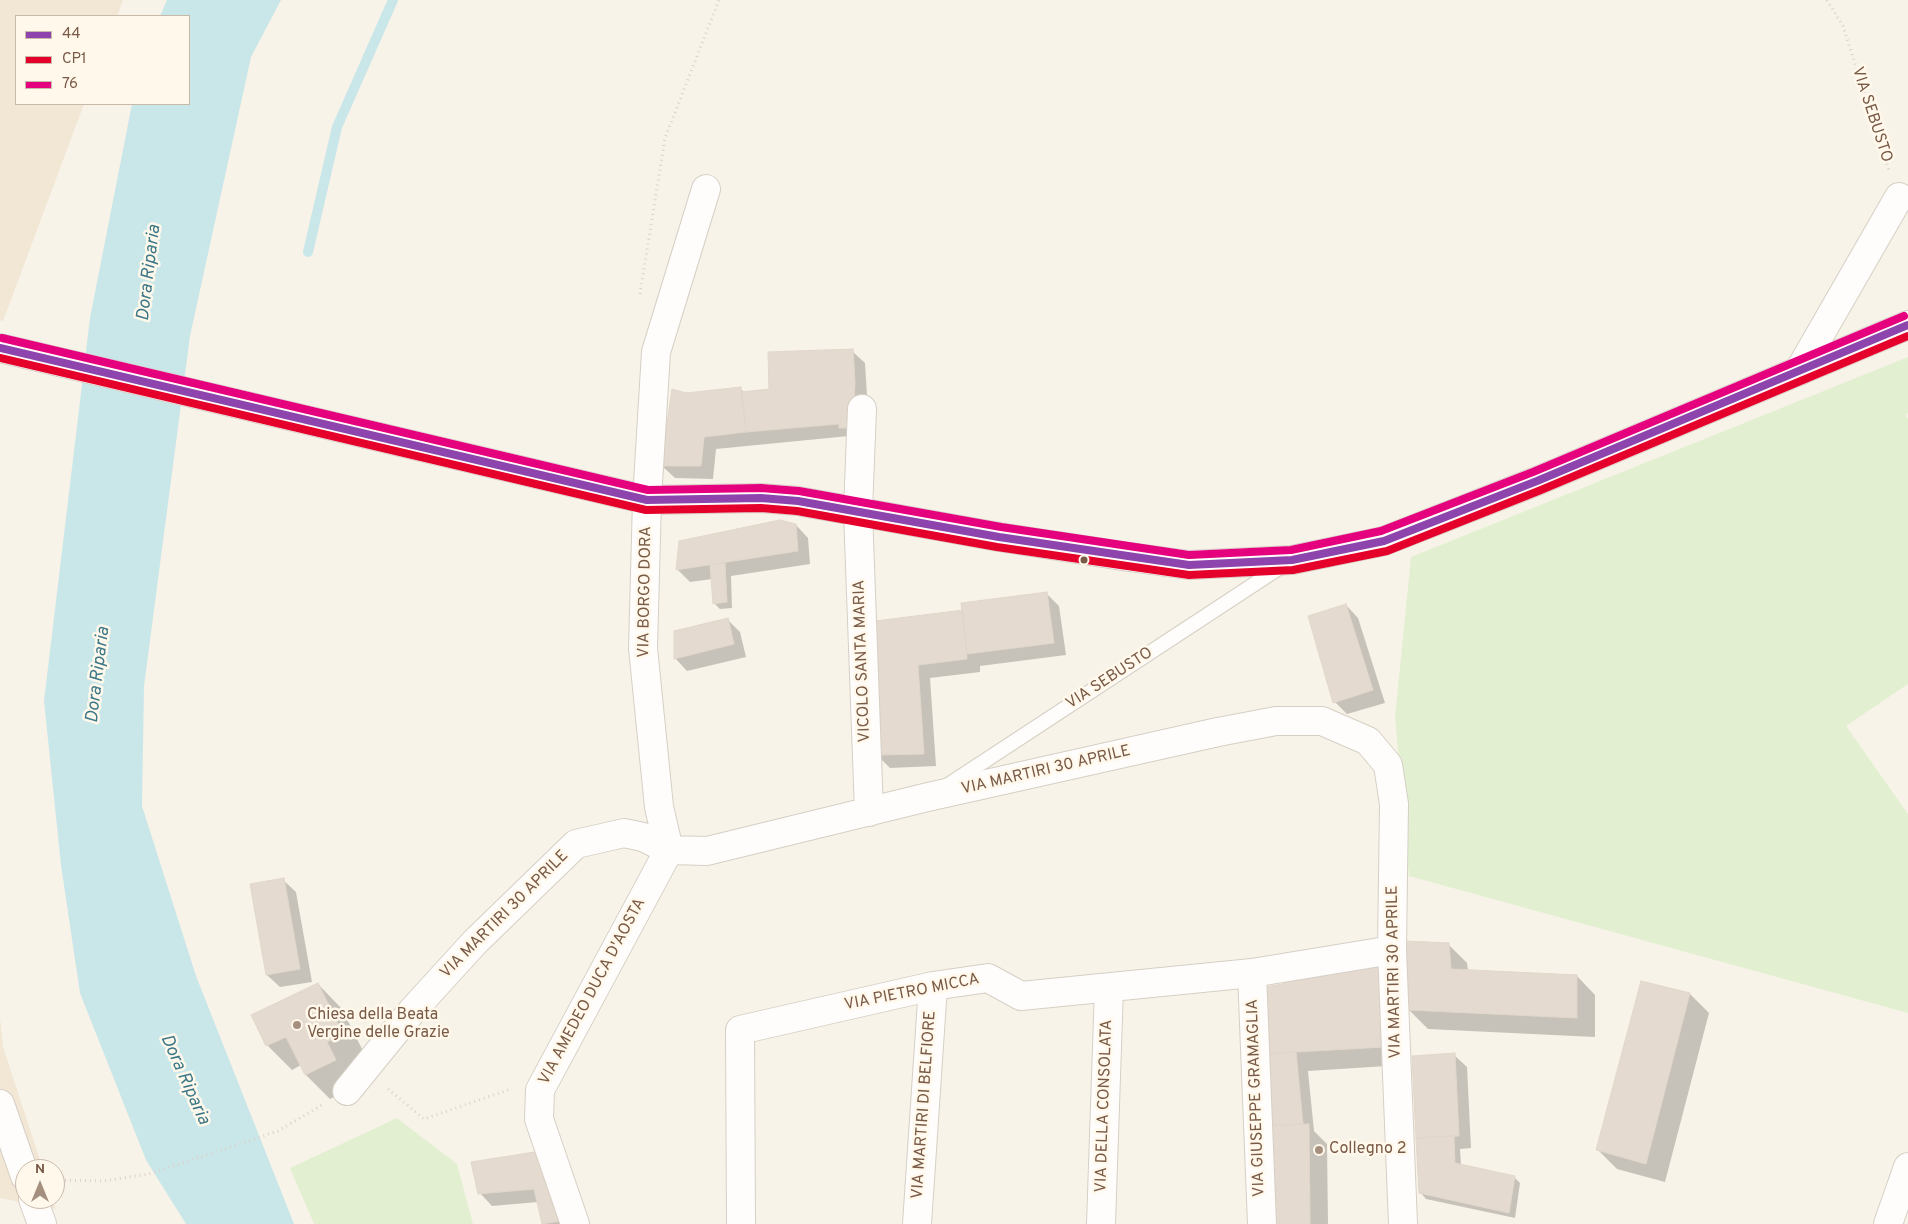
<!DOCTYPE html>
<html>
<head>
<meta charset="utf-8">
<style>
	body { margin:0 }
	#map { position:relative; width:1908px; height:1224px; overflow:hidden; background:#f8f3e8; font-family:Overpass,sans-serif }
	canvas { display:block }
	.legend { position:absolute; left:15px; top:15px; width:175px; height:90px; box-sizing:border-box; background:#fff8eb; border:1px solid #c9b9a9; margin:0; padding:6px 9px; list-style:none; font-size:15px; color:#795a46 }
	.legend li { display:flex; align-items:center; gap:10px; height:25px }
	.legend b { width:25px; border:1px solid #c9b9a9 }
	.north { position:absolute; left:15px; top:1159px; width:50px; height:50px; box-sizing:border-box; background:#fff8eb; border:1px solid #c9b9a9; border-radius:50%; rotate:0deg; font-size:14px; font-weight:700; line-height:20px; text-align:center; color:#795a46 }
	.north::after { content:''; display:block; margin:auto; width:18px; height:22px; background:#a5907f; clip-path:polygon(50% 0,100% 100%,50% 72%,0 100%) }
</style>
</head>
<body>
<div id="map">
<canvas width="1908" height="1224"></canvas>
<ul class="legend">
<li><b style="height:6px;background:#8e44ad"></b>44</li>
<li><b style="height:6px;background:#e4002b"></b>CP1</li>
<li><b style="height:6px;background:#e5007d"></b>76</li>
</ul>
<div class="north">N</div>
</div>
<script>
const ctx = document.querySelector('canvas').getContext('2d');
ctx.lineJoin = 'round';
function fill(path, color) {
  ctx.fillStyle = color;
  ctx.fill(path, 'evenodd');
}
function toPath(rows) {
  const path = new Path2D();
  for (const r of rows) {
    path.moveTo(r[0], r[1]);
    for (let i = 2; i < r.length; i += 2) path.lineTo(r[i], r[i + 1]);
  }
  return path;
}
function strokePath(path, color, width, dash) {
  ctx.strokeStyle = color;
  ctx.lineWidth = width;
  ctx.lineCap = dash ? 'butt' : 'round';
  ctx.setLineDash(dash || []);
  ctx.stroke(path);
}
function write(font, color, halo, rows, align = 'center') {
  ctx.font = font + ' Overpass,sans-serif';
  ctx.lineWidth = 5;
  ctx.setLineDash([]);
  ctx.textBaseline = 'middle';
  ctx.strokeStyle = halo;
  ctx.fillStyle = color;
  for (const [text, x, y, turn = 0] of rows) {
    ctx.save();
    ctx.translate(x, y);
    ctx.rotate((+turn || 0) * Math.PI / 180);
    ctx.textAlign = isNaN(turn) ? turn : align;
    if (halo) ctx.strokeText(text, 0, 0);
    ctx.fillText(text, 0, 0);
    ctx.restore();
  }
}
const residential = toPath([
	[0,0,123,0,117,16,16,16,16,104,84,104,3,321,0,320],
	[0,1018,3,1047,43,1169,25,1169,25,1199,52,1199,56,1209,0,1198]
]);
const green = toPath([
	[1908,357,1908,413,1905,415,1908,419,1908,684,1846,726,1908,814,1908,1013,1409,876,1395,717,1411,557],
	[397,1118,457,1164,473,1224,314,1224,290,1168]
]);
const water = toPath([
	[167,0,281,0,251,57,190,336,144,686,142,806,196,976,294,1224,186,1224,146,1160,80,993,61,865,44,701,90,318,132,104,189,104,189,16,160,16]
]);
const shadow = toPath([
	[852,351,865,363,867,395,865,440,849,436,716,449,713,479,675,478,662,466,686,394,740,388,745,393,770,390],
	[796,525,808,538,810,564,731,576,732,608,720,609,714,603,712,579,690,582,678,570,680,542],
	[1046,593,1059,606,1066,655,980,666,980,672,930,678,936,766,890,768,877,755,868,623,964,611],
	[1346,605,1358,618,1385,703,1347,714,1335,702],
	[727,619,740,632,746,657,687,671,675,658],
	[283,880,296,892,312,982,280,987,267,975],
	[1448,944,1467,963,1468,971,1577,976,1595,995,1595,1037,1428,1029,1409,1010],
	[1382,961,1402,1065,1308,1071,1314,1131,1327,1144,1328,1224,1273,1224,1268,1125,1284,985],
	[1642,982,1690,994,1709,1013,1665,1182,1617,1169,1598,1150],
	[318,984,342,1009,367,1059,359,1085,330,1099,306,1075,301,1065,292,1070,267,1045],
	[1454,1055,1467,1067,1471,1148,1460,1149,1461,1165,1514,1177,1520,1183,1515,1218,1426,1199,1420,1192],
	[541,1152,576,1224,544,1224,538,1202,492,1206,480,1193]
]);
const stream = toPath([
	[308,252,337,127,393,0]
]);
const building = toPath([
	[853,349,855,382,853,428,839,428,839,424,746,432,742,392,769,389,768,352,853,349],
	[741,387,746,432,704,437,701,466,661,466,672,389,686,393,741,387],
	[780,520,796,524,798,551,676,570,679,541,780,520],
	[725,563,727,602,713,604,710,565,725,563],
	[1047,592,1054,643,967,654,961,603,1047,592],
	[1346,604,1373,690,1333,703,1308,616,1346,604],
	[963,610,967,659,918,665,924,754,876,755,867,622,963,610],
	[728,618,734,644,674,659,674,631,728,618],
	[284,878,300,969,266,975,250,884,284,878],
	[1405,941,1449,943,1451,969,1577,975,1577,1018,1408,1010,1405,941],
	[1382,960,1384,1047,1261,1054,1259,988,1283,984,1284,976,1382,960],
	[1641,981,1690,993,1646,1164,1596,1150,1641,981],
	[318,983,343,1034,327,1042,336,1060,305,1075,286,1037,266,1046,251,1015,318,983],
	[1296,1052,1303,1124,1267,1126,1261,1054,1296,1052],
	[1455,1053,1459,1136,1416,1138,1412,1056,1455,1053],
	[1309,1124,1310,1224,1271,1224,1267,1126,1309,1124],
	[1454,1136,1455,1163,1515,1176,1509,1213,1419,1193,1416,1138,1454,1136],
	[541,1151,567,1220,542,1224,534,1189,478,1194,471,1162,541,1151]
]);
const path = toPath([
	[1827,0,1843,26,1889,170],
	[640,294,665,138,719,0],
	[388,1089,424,1119,511,1089],
	[55,1180,103,1181,149,1174,278,1131,322,1105]
]);
const service = toPath([
	[948,785,1285,564]
]);
const minor = toPath([
	[1799,371,1899,197],
	[862,409,858,511,869,812],
	[669,850,659,807,643,648,647,500,656,352,706,189],
	[1252,973,1262,1224],
	[347,1091,412,1011,475,942,576,844,624,833,643,837,669,850,707,851,928,797,1218,732,1276,721,1322,721,1368,741,1388,765,1394,804,1392,950,1403,1224],
	[0,1104,25,1176],
	[33,1199,42,1224],
	[575,1224,539,1119,540,1090,669,850],
	[741,1224,740,1030,933,986,988,978,1021,996,1252,973,1392,950],
	[917,1224,933,986],
	[1101,1224,1109,988],
	[1888,1224,1908,1167]
]);
const tertiary = toPath([
	[0,348,647,500,761,498,798,501,999,537,1129,557,1189,565,1292,560,1384,541,1537,481,1908,325]
]);
const bus1 = toPath([
	[0,348,647,500,761,498,798,501,999,537,1189,565,1292,560,1384,541,1537,481,1908,325]
]);
const bus2 = toPath([
	[0,358,646,510,761,508,797,511,997,547,1189,575,1293,570,1387,551,1541,490,1908,336]
]);
const bus3 = toPath([
	[2,338,648,490,761,488,799,491,1001,527,1189,555,1291,550,1381,531,1533,472,1904,316]
]);
const markers = [
	[1084,560,4.5,"#795a46"],
	[297,1025,5,"#a5907f"],
	[1319,1150,5,"#a5907f"]
];
const streetNames = [
	["VIA SEBUSTO",1871,115,72],
	["VIA BORGO DORA",646,592,-89],
	["VICOLO SANTA MARIA",863,661,-92],
	["VIA SEBUSTO",1110,679,-33],
	["VIA MARTIRI 30 APRILE",1046,771,-13],
	["VIA MARTIRI 30 APRILE",505,915,-45],
	["VIA MARTIRI 30 APRILE",1395,972,-91],
	["VIA AMEDEO DUCA D'AOSTA",593,992,-62],
	["VIA PIETRO MICCA",912,993,-11],
	["VIA GIUSEPPE GRAMAGLIA",1257,1098,-92],
	["VIA MARTIRI DI BELFIORE",925,1105,-86],
	["VIA DELLA CONSOLATA",1105,1106,-88]
];
const poiNames = [
	["Chiesa della Beata",307,1016],
	["Vergine delle Grazie",307,1034],
	["Collegno 2",1329,1150]
];
const waterNames = [
	["Dora Riparia",150,273,-83],
	["Dora Riparia",99,675,-83],
	["Dora Riparia",184,1080,66]
];
fill(residential, '#f2e6d5');
fill(green, '#e2f0d1');
fill(water, '#c9e6e9');
fill(shadow, '#0003');
strokePath(stream, '#c9e6e9', 10);
fill(building, '#e5dacf');
strokePath(building, '#e1d6ca', 1);
strokePath(service, '#d6cfc5', 16);
strokePath(minor, '#d6cfc5', 30);
strokePath(tertiary, '#d6cfc5', 30);
strokePath(path, '#dbd2cb', 3, [1, 4]);
strokePath(service, '#fefdfc', 14);
strokePath(minor, '#fefdfc', 28);
strokePath(tertiary, '#fefdfc', 28);
strokePath(bus1, '#8e44ad', 8);
strokePath(bus2, '#e4002b', 8);
strokePath(bus3, '#e5007d', 8);
for (const [x, y, r, color] of markers) {
  const dot = new Path2D();
  dot.arc(x, y, r, 0, 2 * Math.PI);
  ctx.fillStyle = color;
  ctx.fill(dot);
  strokePath(dot, '#fff8eb', 2);
}
write('16px', '#795a46', '#fff8eb', streetNames);
write('16px', '#795a46', '#fff8eb', poiNames, 'left');
write('italic 18px', '#3b7787', '#fff8eb', waterNames);
</script>
</body>
</html>
